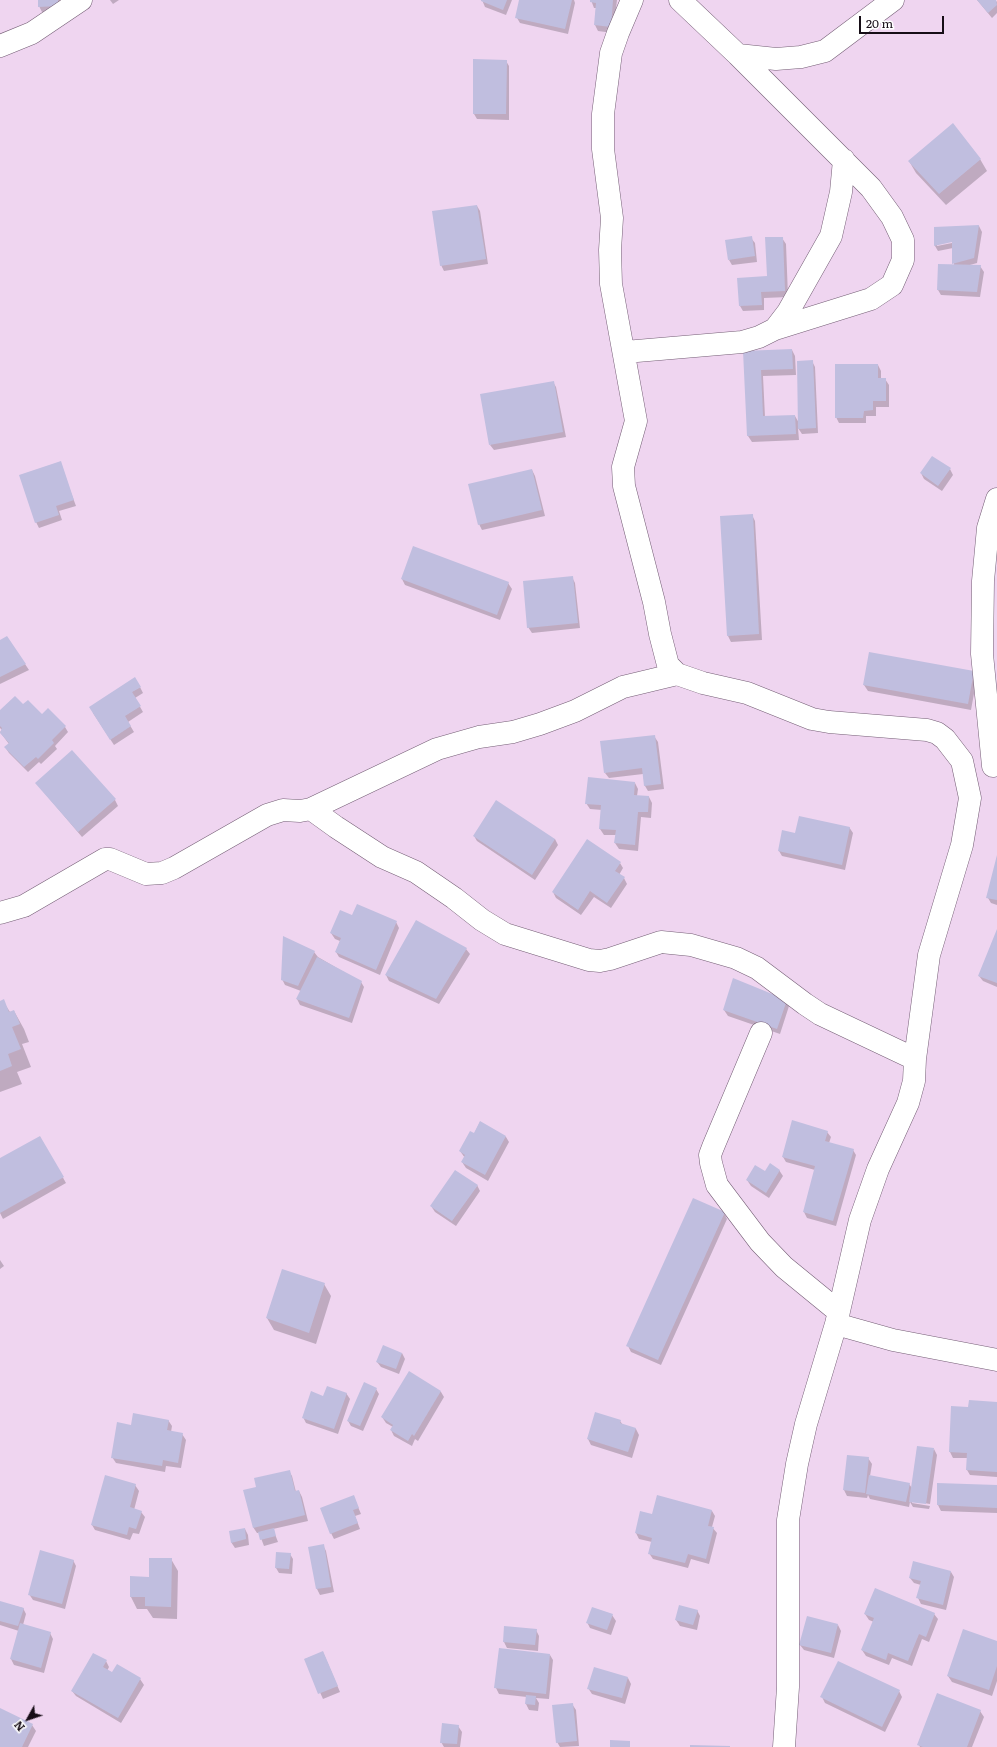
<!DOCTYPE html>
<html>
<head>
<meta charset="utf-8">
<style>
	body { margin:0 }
	#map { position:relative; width:997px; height:1747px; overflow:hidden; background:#efd5f0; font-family:Literata,serif }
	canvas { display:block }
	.north { position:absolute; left:8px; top:1699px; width:40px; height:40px; -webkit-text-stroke:3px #fff; paint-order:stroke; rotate:230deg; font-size:11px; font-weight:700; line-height:16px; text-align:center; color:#160d16 }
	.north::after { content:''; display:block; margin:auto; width:14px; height:18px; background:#160d16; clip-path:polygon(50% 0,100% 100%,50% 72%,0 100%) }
	.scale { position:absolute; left:859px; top:16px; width:85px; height:18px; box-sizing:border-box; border:2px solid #160d16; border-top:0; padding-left:5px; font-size:12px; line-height:14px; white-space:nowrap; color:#160d16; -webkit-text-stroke:3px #fff; paint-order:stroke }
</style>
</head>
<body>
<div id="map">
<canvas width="997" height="1747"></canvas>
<div class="north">N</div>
<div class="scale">20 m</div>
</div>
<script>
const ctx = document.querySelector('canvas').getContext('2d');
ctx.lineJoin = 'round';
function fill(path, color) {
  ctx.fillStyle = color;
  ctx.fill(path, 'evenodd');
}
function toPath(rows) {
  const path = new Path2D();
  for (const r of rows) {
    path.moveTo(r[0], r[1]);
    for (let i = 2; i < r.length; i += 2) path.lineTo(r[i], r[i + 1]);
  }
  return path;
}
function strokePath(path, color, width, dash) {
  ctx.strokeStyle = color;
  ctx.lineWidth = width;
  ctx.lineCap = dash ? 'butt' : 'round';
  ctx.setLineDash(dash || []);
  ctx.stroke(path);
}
const shadow = toPath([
	[39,0,61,0,60,11,42,12,39,6],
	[110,0,119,0,113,4],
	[482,0,512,0,506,15,485,7],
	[520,0,574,0,575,3,568,34,520,23,517,18],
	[591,0,617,0,613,33,598,31,595,25,596,8,594,8],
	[977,0,995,0,997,2,997,13,992,18],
	[506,61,509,66,509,120,477,119,474,114],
	[980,159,987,171,946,205,916,173,909,161],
	[477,206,480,211,488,264,444,271,441,265],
	[979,226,982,232,977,263,970,265,980,266,984,272,980,297,941,295,938,290,939,265,954,265,953,248,938,251,935,246,935,228],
	[956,240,957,242,937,246,937,244],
	[751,238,755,243,757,262,732,265,729,260],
	[782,238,786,244,788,297,764,298,764,310,743,311,740,306,769,277],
	[792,350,795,356,796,375,763,376,765,417,795,416,799,423,812,361,815,367,818,433,802,434,798,428,799,440,752,442,748,436,744,352],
	[878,365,881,371,881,379,885,379,889,385,889,407,876,407,876,416,866,416,866,423,839,423,836,417],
	[553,382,556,387,566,437,494,450,490,445],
	[60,463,76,506,59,511,62,520,39,528,36,522],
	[950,469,953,475,942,491,924,479,921,473],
	[532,470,535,476,545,516,482,530,479,524],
	[752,515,755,521,762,640,731,642,728,636],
	[572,577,575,583,580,628,532,633,528,627],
	[402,579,508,583,512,589,500,620,405,585],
	[7,637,29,670,0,684,0,641],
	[973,672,977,677,971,710,868,691,864,685],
	[140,687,143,693,135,698,143,712,128,722,134,732,114,745,93,713],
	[0,711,42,716,65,727,68,732,55,746,57,749,41,764,39,762,28,772,9,753,5,747,9,744,0,732,2,730,0,728],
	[654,736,658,742,664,789,648,791,645,786,643,774,609,778,605,773],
	[36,783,115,800,118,806,82,837],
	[635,783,638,789,637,796,649,797,652,803,651,818,641,817,638,851,619,849,615,843,616,835,604,835,600,829,602,810,590,809,586,803],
	[849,827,853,833,845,870,782,856,779,851,796,834],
	[474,836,555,839,558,845,535,880,477,841],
	[997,857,997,905,991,903,988,898],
	[620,863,623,868,619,875,624,878,627,884,611,908,594,897,581,915,556,898,553,892],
	[353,917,396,922,399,928,380,975,339,957,336,952,340,941,335,939,331,933],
	[997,932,997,987,983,981,979,976],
	[466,949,470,954,439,1004,389,981,386,975],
	[314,952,318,957,361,982,364,987,352,1023,300,1005,297,999,301,991,285,985,282,979],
	[3,1001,10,1012,14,1011,24,1029,29,1042,22,1044,31,1067,17,1072,22,1084,0,1092,0,1002],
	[786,1001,789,1006,780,1034,728,1016,724,1010],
	[480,1122,506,1137,509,1142,488,1181,466,1168,462,1162,465,1158,460,1151,474,1134],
	[827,1132,831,1137,829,1143,853,1150,856,1155,836,1226,807,1218,804,1212,815,1170,786,1162,783,1157],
	[40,1137,66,1183,3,1219,0,1213,0,1160],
	[779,1170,783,1176,769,1198,751,1186,747,1180,765,1172],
	[477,1185,480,1191,456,1226,435,1212,431,1206],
	[724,1213,727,1219,661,1365,631,1352,628,1346],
	[0,1260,4,1266,0,1269],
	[324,1284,331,1296,316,1344,274,1330,267,1318],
	[402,1353,405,1359,399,1374,381,1367,377,1362],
	[409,1373,441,1392,444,1397,418,1441,415,1439,412,1446,394,1436,391,1430,393,1427,386,1423,382,1417],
	[376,1389,379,1394,363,1431,351,1426,348,1421],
	[346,1393,350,1399,338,1434,306,1423,303,1417,324,1397],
	[997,1403,997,1477,970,1475,967,1470,967,1458,953,1458,950,1452,969,1408],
	[168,1420,172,1426,171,1432,182,1434,186,1440,181,1468,166,1466,165,1472,116,1463,112,1457,132,1426],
	[620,1421,623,1425,636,1429,639,1435,632,1458,591,1445,588,1439],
	[934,1449,937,1455,930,1504,912,1501,912,1503,930,1506,929,1509,913,1507,910,1502,909,1507,870,1499,868,1495,867,1498,847,1496,844,1490,848,1456,868,1458,872,1464,870,1476,909,1484,912,1488],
	[289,1471,292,1476,296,1492,299,1491,302,1497,308,1521,273,1529,278,1542,264,1546,259,1533,257,1533,253,1527,257,1487],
	[938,1484,997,1486,997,1513,941,1511,938,1505],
	[135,1485,139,1491,134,1510,141,1512,145,1517,139,1534,133,1533,130,1540,95,1530,92,1525],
	[356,1502,361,1514,355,1516,360,1529,334,1539,331,1533],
	[712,1511,715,1516,712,1527,717,1533,709,1564,691,1559,688,1568,653,1559,649,1553,652,1542,639,1539,636,1533,653,1516],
	[245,1529,248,1535,249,1545,235,1548,231,1542],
	[323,1545,326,1551,334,1592,320,1595,317,1589,310,1548],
	[290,1554,293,1559,292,1574,279,1573,276,1568],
	[171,1559,178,1571,177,1619,153,1618,147,1609,137,1609,131,1597],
	[73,1560,76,1566,65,1609,33,1600,29,1594],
	[951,1572,954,1577,946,1610,921,1604,918,1598,921,1585,914,1583,910,1578],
	[0,1602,23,1608,26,1614,23,1625,50,1633,53,1639,44,1673,14,1665,11,1659,19,1631,0,1625],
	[697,1610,700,1616,697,1630,680,1626,676,1620],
	[865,1614,934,1614,938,1619,929,1642,922,1639,912,1666,892,1658,889,1665,866,1656,862,1650,874,1622,869,1620],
	[612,1615,616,1621,611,1635,590,1628,587,1622],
	[838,1625,841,1631,834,1658,804,1650,800,1645],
	[536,1630,539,1636,538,1651,507,1648,504,1642],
	[997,1642,997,1681,992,1696,952,1682,948,1676],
	[323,1652,340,1692,323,1699,305,1659],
	[550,1655,553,1660,549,1699,536,1698,539,1703,538,1711,529,1710,526,1704,527,1697,499,1694,496,1688],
	[106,1661,109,1667,107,1671,112,1674,140,1679,144,1685,121,1723,76,1696,72,1691],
	[628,1678,631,1684,625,1704,592,1694,588,1688],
	[899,1691,902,1697,885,1732,825,1703,822,1697],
	[572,1704,576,1710,579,1746,560,1747,557,1742],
	[0,1709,32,1725,36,1731,28,1747,0,1747],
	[980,1711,984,1717,972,1747,920,1747,919,1745],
	[458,1726,462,1732,460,1747,444,1747,441,1742]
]);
const building = toPath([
	[38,0,58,0,58,6,38,7],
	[481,0,507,0,503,10,481,1],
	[519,0,572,0,565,29,515,18],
	[590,0,613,0,611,27,594,25,596,3,590,2],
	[977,0,996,0,997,5,988,13],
	[473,59,507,60,506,114,473,114],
	[953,123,981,159,939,194,908,161],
	[477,205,486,259,440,266,432,211],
	[979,225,974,258,952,264,952,242,934,246,934,227],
	[752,236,755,256,728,260,725,240],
	[765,237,783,237,785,291,761,292,762,305,739,306,737,278,767,276],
	[938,264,981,265,977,292,937,290],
	[792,349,793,369,761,370,763,416,795,415,796,434,747,436,743,351],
	[813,360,816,428,798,429,797,361],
	[835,364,878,364,878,378,886,378,886,401,873,401,873,410,864,411,863,418,835,418],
	[554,381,563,432,489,445,480,394],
	[932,456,951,468,938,486,920,473],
	[61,461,74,500,56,506,59,515,35,523,19,475],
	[532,469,542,510,478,525,468,484],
	[753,514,759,634,727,636,720,516],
	[413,546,509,582,497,615,401,579],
	[573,576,578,623,527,628,523,581],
	[7,636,26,664,0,677,0,640],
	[869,652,974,671,968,704,863,685],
	[135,677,141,687,132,692,141,706,125,716,131,726,110,740,89,707],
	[15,696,23,704,28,700,42,714,48,708,66,726,52,740,54,743,38,759,36,757,24,767,4,747,9,743,0,733,2,728,0,726,0,710],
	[655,735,661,784,644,786,642,768,604,773,600,741],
	[72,750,116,799,78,832,35,783],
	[588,777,635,782,634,795,649,796,648,812,638,812,635,845,614,843,616,830,599,829,601,805,585,804],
	[496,800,555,839,532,875,473,836],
	[799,816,850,827,842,865,778,851,782,830,795,833],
	[587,839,621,862,615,871,625,877,607,903,590,891,578,910,552,892],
	[997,855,997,900,986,898],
	[357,904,397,921,376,970,335,952,341,938,330,933,340,910,352,915],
	[416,920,467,948,436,999,385,975],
	[997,929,997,983,978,976],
	[283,936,315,951,298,986,281,980],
	[317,957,362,981,349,1018,296,999],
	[733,978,787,1000,777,1029,723,1010],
	[4,999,9,1012,14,1010,20,1024,12,1027,21,1049,8,1054,12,1066,0,1071,0,1001],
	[792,1120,828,1131,825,1141,854,1149,833,1221,803,1212,815,1166,782,1157],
	[480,1121,506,1136,485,1175,461,1162,465,1155,459,1151,470,1131,474,1133],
	[40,1136,64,1177,0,1213,0,1158],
	[770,1163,780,1170,766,1193,746,1180,755,1165,765,1171],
	[455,1170,478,1185,452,1221,430,1206],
	[693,1198,725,1212,658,1360,626,1346],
	[282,1269,325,1283,309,1333,266,1318],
	[383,1345,402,1353,396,1369,376,1362],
	[409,1371,441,1391,414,1436,412,1434,408,1441,390,1430,393,1425,381,1417],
	[364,1382,377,1388,360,1426,347,1421],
	[327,1386,347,1393,334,1429,302,1418,311,1391,323,1396],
	[969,1400,997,1402,997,1472,966,1470,967,1453,949,1452,951,1406,968,1407],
	[595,1412,621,1420,620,1423,636,1428,628,1452,587,1439],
	[133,1413,169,1420,167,1430,183,1433,178,1463,163,1460,162,1466,111,1458,117,1422,131,1425],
	[917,1446,934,1448,926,1504,909,1502],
	[847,1455,869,1457,865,1493,843,1490],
	[290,1470,295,1491,299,1490,305,1515,253,1528,243,1490,256,1487,254,1478],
	[105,1475,136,1484,130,1507,142,1511,136,1529,129,1527,127,1535,91,1525],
	[869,1475,910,1483,906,1502,866,1494],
	[937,1483,997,1485,997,1508,937,1505],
	[354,1495,359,1508,353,1510,358,1523,330,1534,320,1508],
	[657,1495,712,1510,708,1526,714,1527,706,1559,688,1554,685,1563,648,1554,652,1538,635,1533,640,1511,652,1514],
	[245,1528,246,1539,231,1543,229,1531],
	[274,1528,276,1536,260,1540,258,1532],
	[324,1544,331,1587,316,1589,308,1547],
	[40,1550,74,1560,62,1604,28,1595],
	[276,1552,291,1553,289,1569,275,1568],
	[149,1558,172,1558,171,1607,145,1606,145,1597,130,1597,130,1576,149,1577],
	[913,1561,951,1571,943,1605,916,1598,921,1581,909,1578],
	[875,1588,935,1613,926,1637,919,1634,908,1661,888,1653,886,1660,861,1650,874,1618,864,1614],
	[0,1601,24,1608,18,1626,0,1621],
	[679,1605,698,1610,693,1625,675,1620],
	[592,1607,613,1614,607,1630,586,1623],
	[807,1616,838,1624,831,1653,799,1645],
	[20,1623,51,1632,41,1668,10,1659],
	[504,1626,537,1629,535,1645,503,1642],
	[963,1629,997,1641,997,1666,989,1690,947,1676],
	[499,1648,550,1654,546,1694,494,1688],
	[323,1651,338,1686,318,1694,304,1659],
	[93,1653,107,1660,103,1667,112,1672,117,1664,141,1678,118,1718,71,1691],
	[838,1661,900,1690,882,1727,820,1697],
	[594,1667,628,1677,622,1698,587,1689],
	[937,1693,981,1710,967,1747,923,1747,917,1745],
	[526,1695,536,1696,535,1705,525,1704],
	[573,1703,577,1741,556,1743,552,1705],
	[0,1708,33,1724,22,1747,0,1747],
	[442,1723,459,1725,457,1744,440,1743],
	[610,1740,630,1741,630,1747,610,1747],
	[690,1745,730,1746,730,1747,690,1747]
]);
const minor = toPath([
	[632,0,618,33,611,53,603,114,603,149,612,218,610,250,611,284,636,421,623,467,624,486,654,602,660,634,668,665,677,674,703,683,747,693,812,719,829,722,927,730,937,733,945,739,962,761,970,798,962,845,929,955,915,1059,914,1081,908,1103,878,1169,860,1220,836,1324,806,1424,797,1464,788,1520,788,1687,784,1747],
	[680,0,738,55,871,188,892,217,903,240,903,260,892,285,871,299,775,329],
	[0,46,32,33,81,0],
	[738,55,776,59,801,57,825,51,893,0],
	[625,352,742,342,759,337,775,329,788,312,831,236,841,192,844,160],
	[993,766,982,654,983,581,988,528,997,499],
	[311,809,336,827,382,857,416,872,454,898,482,920,505,934,589,960,600,961,610,959,661,942,691,945,736,958,757,968,805,1004,820,1014,915,1059],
	[0,913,24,906,105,859,110,859,146,874,162,873,174,868,267,815,283,810,300,811,311,809,437,749,479,737,513,732,540,724,575,711,623,687,677,674],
	[761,1033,713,1147,710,1155,711,1163,717,1185,760,1242,784,1267,839,1312],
	[836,1324,893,1340,997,1360]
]);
fill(shadow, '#0003');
fill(building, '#c0bedf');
strokePath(minor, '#745e75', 23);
strokePath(minor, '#fff', 22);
</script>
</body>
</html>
